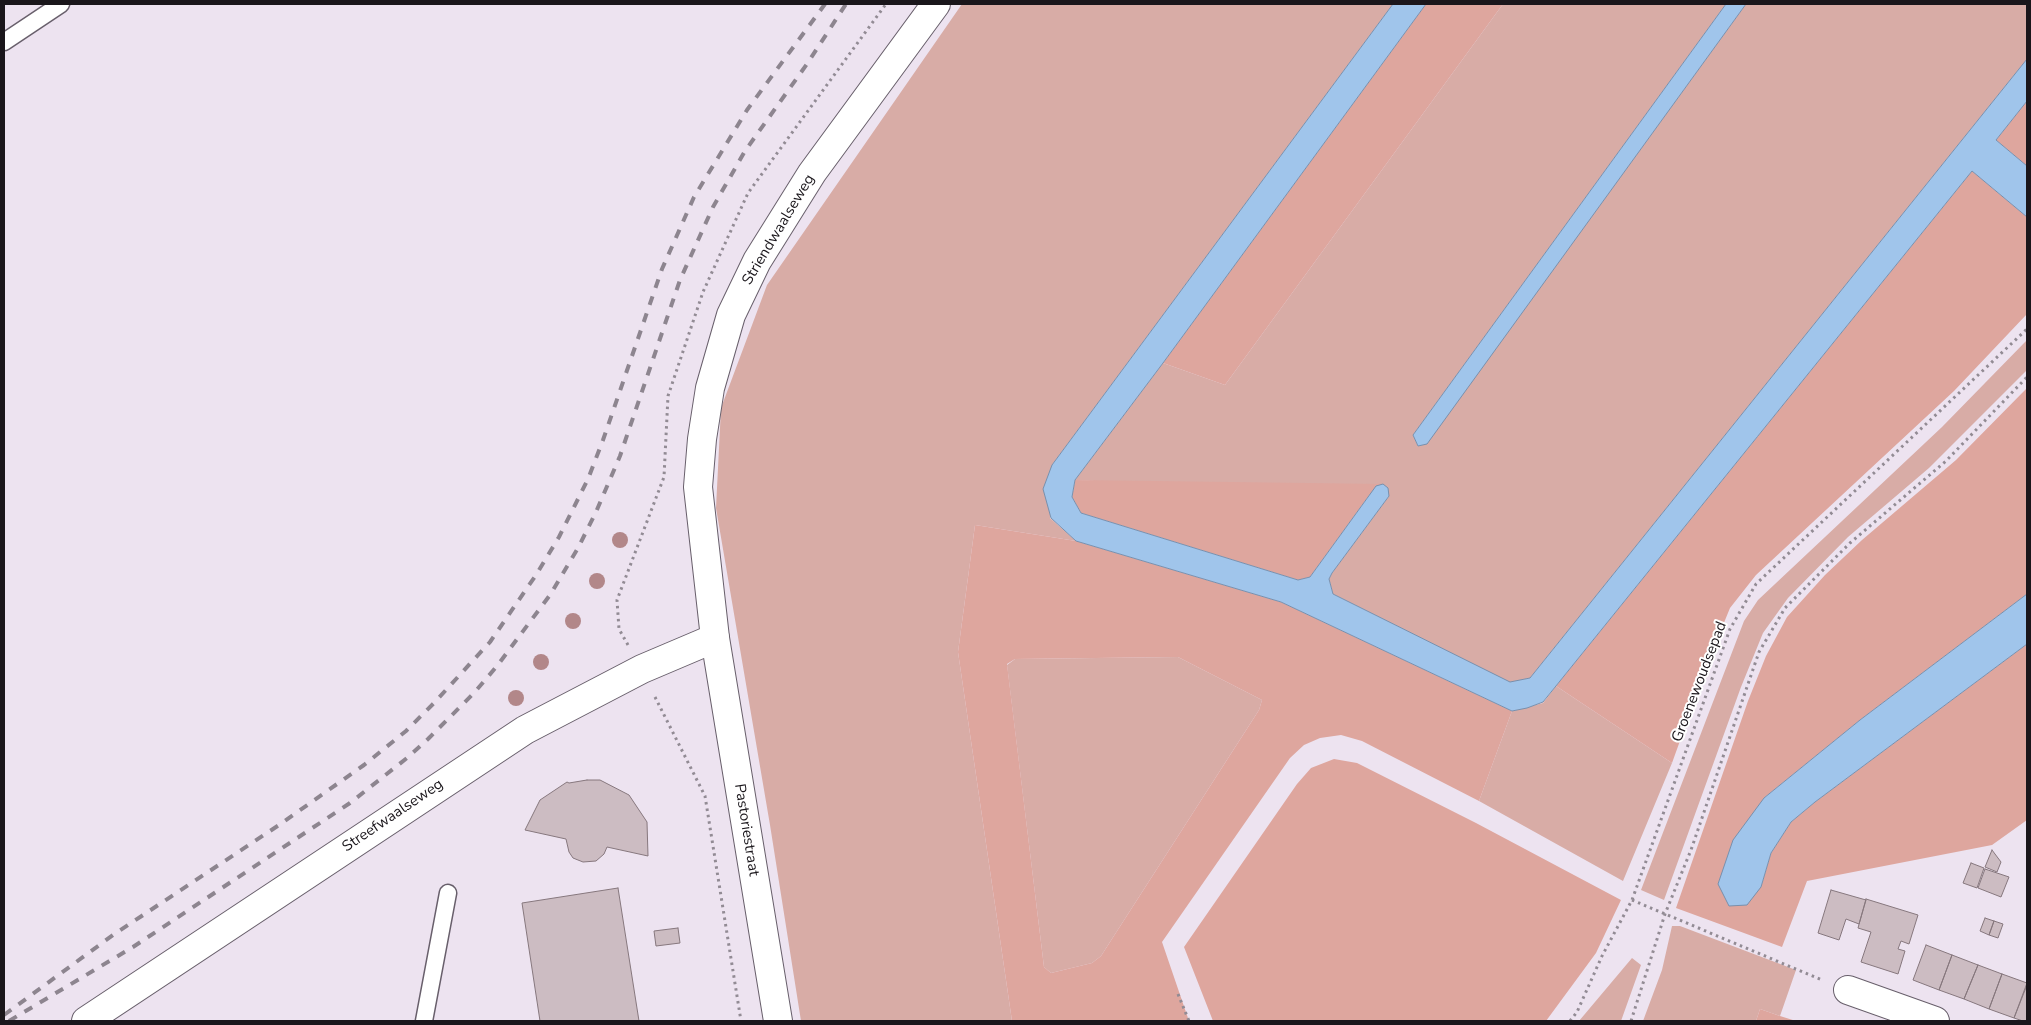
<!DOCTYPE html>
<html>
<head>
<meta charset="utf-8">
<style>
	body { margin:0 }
	#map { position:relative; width:2031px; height:1025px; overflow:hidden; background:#ede3f0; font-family:"Nunito Sans",sans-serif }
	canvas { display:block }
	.frame { position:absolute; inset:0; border:5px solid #1a161b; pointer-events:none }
</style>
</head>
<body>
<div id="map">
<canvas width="2031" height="1025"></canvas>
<div class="frame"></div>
</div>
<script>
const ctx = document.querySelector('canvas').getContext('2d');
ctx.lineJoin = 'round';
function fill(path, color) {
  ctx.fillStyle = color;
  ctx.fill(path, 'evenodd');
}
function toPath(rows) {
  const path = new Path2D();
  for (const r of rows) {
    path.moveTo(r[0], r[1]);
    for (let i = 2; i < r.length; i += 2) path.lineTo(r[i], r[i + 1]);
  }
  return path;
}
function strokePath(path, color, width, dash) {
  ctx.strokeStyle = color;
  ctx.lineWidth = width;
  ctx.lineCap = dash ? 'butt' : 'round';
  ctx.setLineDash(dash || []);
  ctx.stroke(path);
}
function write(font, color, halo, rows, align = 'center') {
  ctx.font = font + ' "Nunito Sans",sans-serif';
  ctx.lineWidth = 4;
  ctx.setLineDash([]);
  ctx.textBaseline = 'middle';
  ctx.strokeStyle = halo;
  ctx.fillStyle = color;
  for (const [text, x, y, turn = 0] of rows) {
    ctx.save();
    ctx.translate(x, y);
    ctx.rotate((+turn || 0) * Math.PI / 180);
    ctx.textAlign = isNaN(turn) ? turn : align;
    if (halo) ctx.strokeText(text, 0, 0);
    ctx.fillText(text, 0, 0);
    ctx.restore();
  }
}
const green = toPath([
	[962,4,1393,4,1052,465,1050,518,1076,541,975,525,958,652,1012,1021,801,1021,770,825,716,508,721,408,767,285],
	[1503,4,1726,4,1413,435,1418,446,1427,443,1746,4,2027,4,2027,59,1530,678,1510,683,1333,594,1329,579,1332,573,1389,496,1075,480,1163,363,1225,385],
	[2027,340,2027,370,1929,468,1848,537,1788,598,1763,633,1741,687,1664,900,1641,890,1744,621,1758,600,1942,427],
	[1178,657,1262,700,1259,710,1101,956,1092,963,1051,973,1044,967,1007,665,1015,659],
	[1556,686,1672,763,1623,881,1479,801,1512,711,1543,703],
	[1672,926,1680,926,1796,970,1780,1016,1760,1009,1756,1021,1643,1021,1662,970],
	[1632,958,1641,965,1621,1021,1579,1021]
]);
const forest = toPath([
	[1426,4,1503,4,1225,385,1163,363],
	[2027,101,2027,166,1996,140],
	[1972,171,2027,217,2027,314,1954,391,1756,575,1730,608,1712,652,1672,763,1556,686],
	[2027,388,2027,594,1860,720,1764,798,1761,887,1771,853,1791,822,1815,802,2027,644,2027,820,1992,845,1807,881,1782,947,1676,908,1748,701,1766,656,1787,617,1825,575,1862,540,1956,460],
	[1075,480,1383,484,1376,486,1310,577,1298,580,1081,513,1072,497],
	[975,525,1076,541,1281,602,1512,711,1479,801,1362,741,1341,735,1320,738,1304,745,1290,758,1162,942,1189,1021,1012,1021,958,652],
	[1178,657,1262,700,1259,710,1101,956,1092,963,1051,973,1044,967,1007,664,1015,659],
	[1334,759,1357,763,1476,823,1621,900,1596,953,1546,1021,1213,1021,1184,947,1297,784,1311,768],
	[1760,1009,1780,1016,1796,1021,1756,1021]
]);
const water = toPath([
	[1393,4,1426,4,1163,363,1075,480,1072,497,1081,513,1298,580,1310,577,1376,486,1383,484,1388,488,1389,496,1332,573,1329,579,1333,594,1510,682,1530,678,2027,59,2027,101,1996,140,2027,166,2027,217,1972,171,1543,702,1527,708,1512,711,1281,602,1076,541,1051,518,1043,489,1052,465,1393,4],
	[1726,4,1746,4,1427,444,1418,446,1413,435,1726,4],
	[2027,594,2027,644,1815,802,1791,822,1771,853,1761,887,1747,905,1729,906,1718,884,1733,840,1764,798,1860,720,2027,594]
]);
const building = toPath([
	[587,780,600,780,629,795,647,822,648,856,607,847,604,854,596,861,583,862,573,858,569,852,566,839,525,830,540,800,567,782,569,783,587,780],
	[1992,850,2001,862,1997,872,1985,867,1992,850],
	[1971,863,1984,868,1977,888,1963,883,1971,863],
	[1985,869,2009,877,2001,897,1978,888,1985,869],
	[618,888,639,1021,540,1021,522,903,618,888],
	[1831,890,1866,900,1859,924,1846,919,1839,940,1818,933,1831,890],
	[1866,899,1918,915,1909,944,1901,941,1898,949,1905,951,1898,974,1861,962,1871,932,1858,928,1866,899],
	[1985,918,1994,921,1989,935,1980,931,1985,918],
	[1994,921,2003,924,1998,938,1989,935,1994,921],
	[678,928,680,943,656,946,654,931,678,928],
	[1926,945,1952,955,1939,990,1913,980,1926,945],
	[1952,955,1978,965,1964,999,1939,990,1952,955],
	[1978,965,2002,974,1989,1009,1964,999,1978,965],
	[2002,974,2027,983,2014,1018,1989,1009,2002,974],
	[2027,985,2027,1021,2023,1021,2014,1018,2027,985]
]);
const path = toPath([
	[628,645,619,629,617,600,664,477,668,396,703,292,748,193,886,4],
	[655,697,705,796,741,1021],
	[1632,900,1822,980],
	[1178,994,1189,1021],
	[1570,1021,1577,1012,1602,956,1632,900,1730,629,1756,584,2027,329],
	[1631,1021,1665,914,1691,850,1759,652,1785,608,1850,543,1946,461,2027,377]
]);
const lane = toPath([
	[4,42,61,4],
	[424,1021,448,893]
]);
const street = toPath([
	[1848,990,1935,1021],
	[86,1021,525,730,642,669,715,638]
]);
const secondary = toPath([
	[778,1021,715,638,698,487,702,439,710,388,731,315,757,261,812,173,936,4]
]);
const rail = toPath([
	[4,1015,113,935,279,825,364,765,406,731,434,703,490,642,536,575,559,537,588,479,603,440,662,269,694,197,747,110,825,4],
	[9,1021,133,947,350,803,407,758,428,739,474,693,497,666,550,595,578,548,596,512,620,456,680,280,713,207,745,151,807,64,846,4]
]);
const trees = [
	[620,540],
	[597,581],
	[573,621],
	[541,662],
	[516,698]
];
const streetNames = [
	["Striendwaalseweg",779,230,-59],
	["Groenewoudsepad",1700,682,-69],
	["Streefwaalseweg",393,816,-34],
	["Pastoriestraat",746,830,81]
];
fill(green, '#d8aca6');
fill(forest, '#dea69e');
fill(water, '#a0c5eb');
strokePath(water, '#7890ad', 1);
fill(building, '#ccbcc2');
strokePath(building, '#86777d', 1);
strokePath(lane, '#685f6b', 19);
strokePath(street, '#685f6b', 30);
strokePath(secondary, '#685f6b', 30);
strokePath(path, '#928b94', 3, [2.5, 4]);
strokePath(lane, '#fff', 16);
strokePath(street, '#fff', 28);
strokePath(secondary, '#fff', 28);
strokePath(rail, '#8d858f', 4, [9, 9]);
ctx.fillStyle = '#b28789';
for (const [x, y] of trees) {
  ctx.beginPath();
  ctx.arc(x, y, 8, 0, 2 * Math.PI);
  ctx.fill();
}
write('15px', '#1a161b', '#fff', streetNames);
</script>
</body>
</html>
